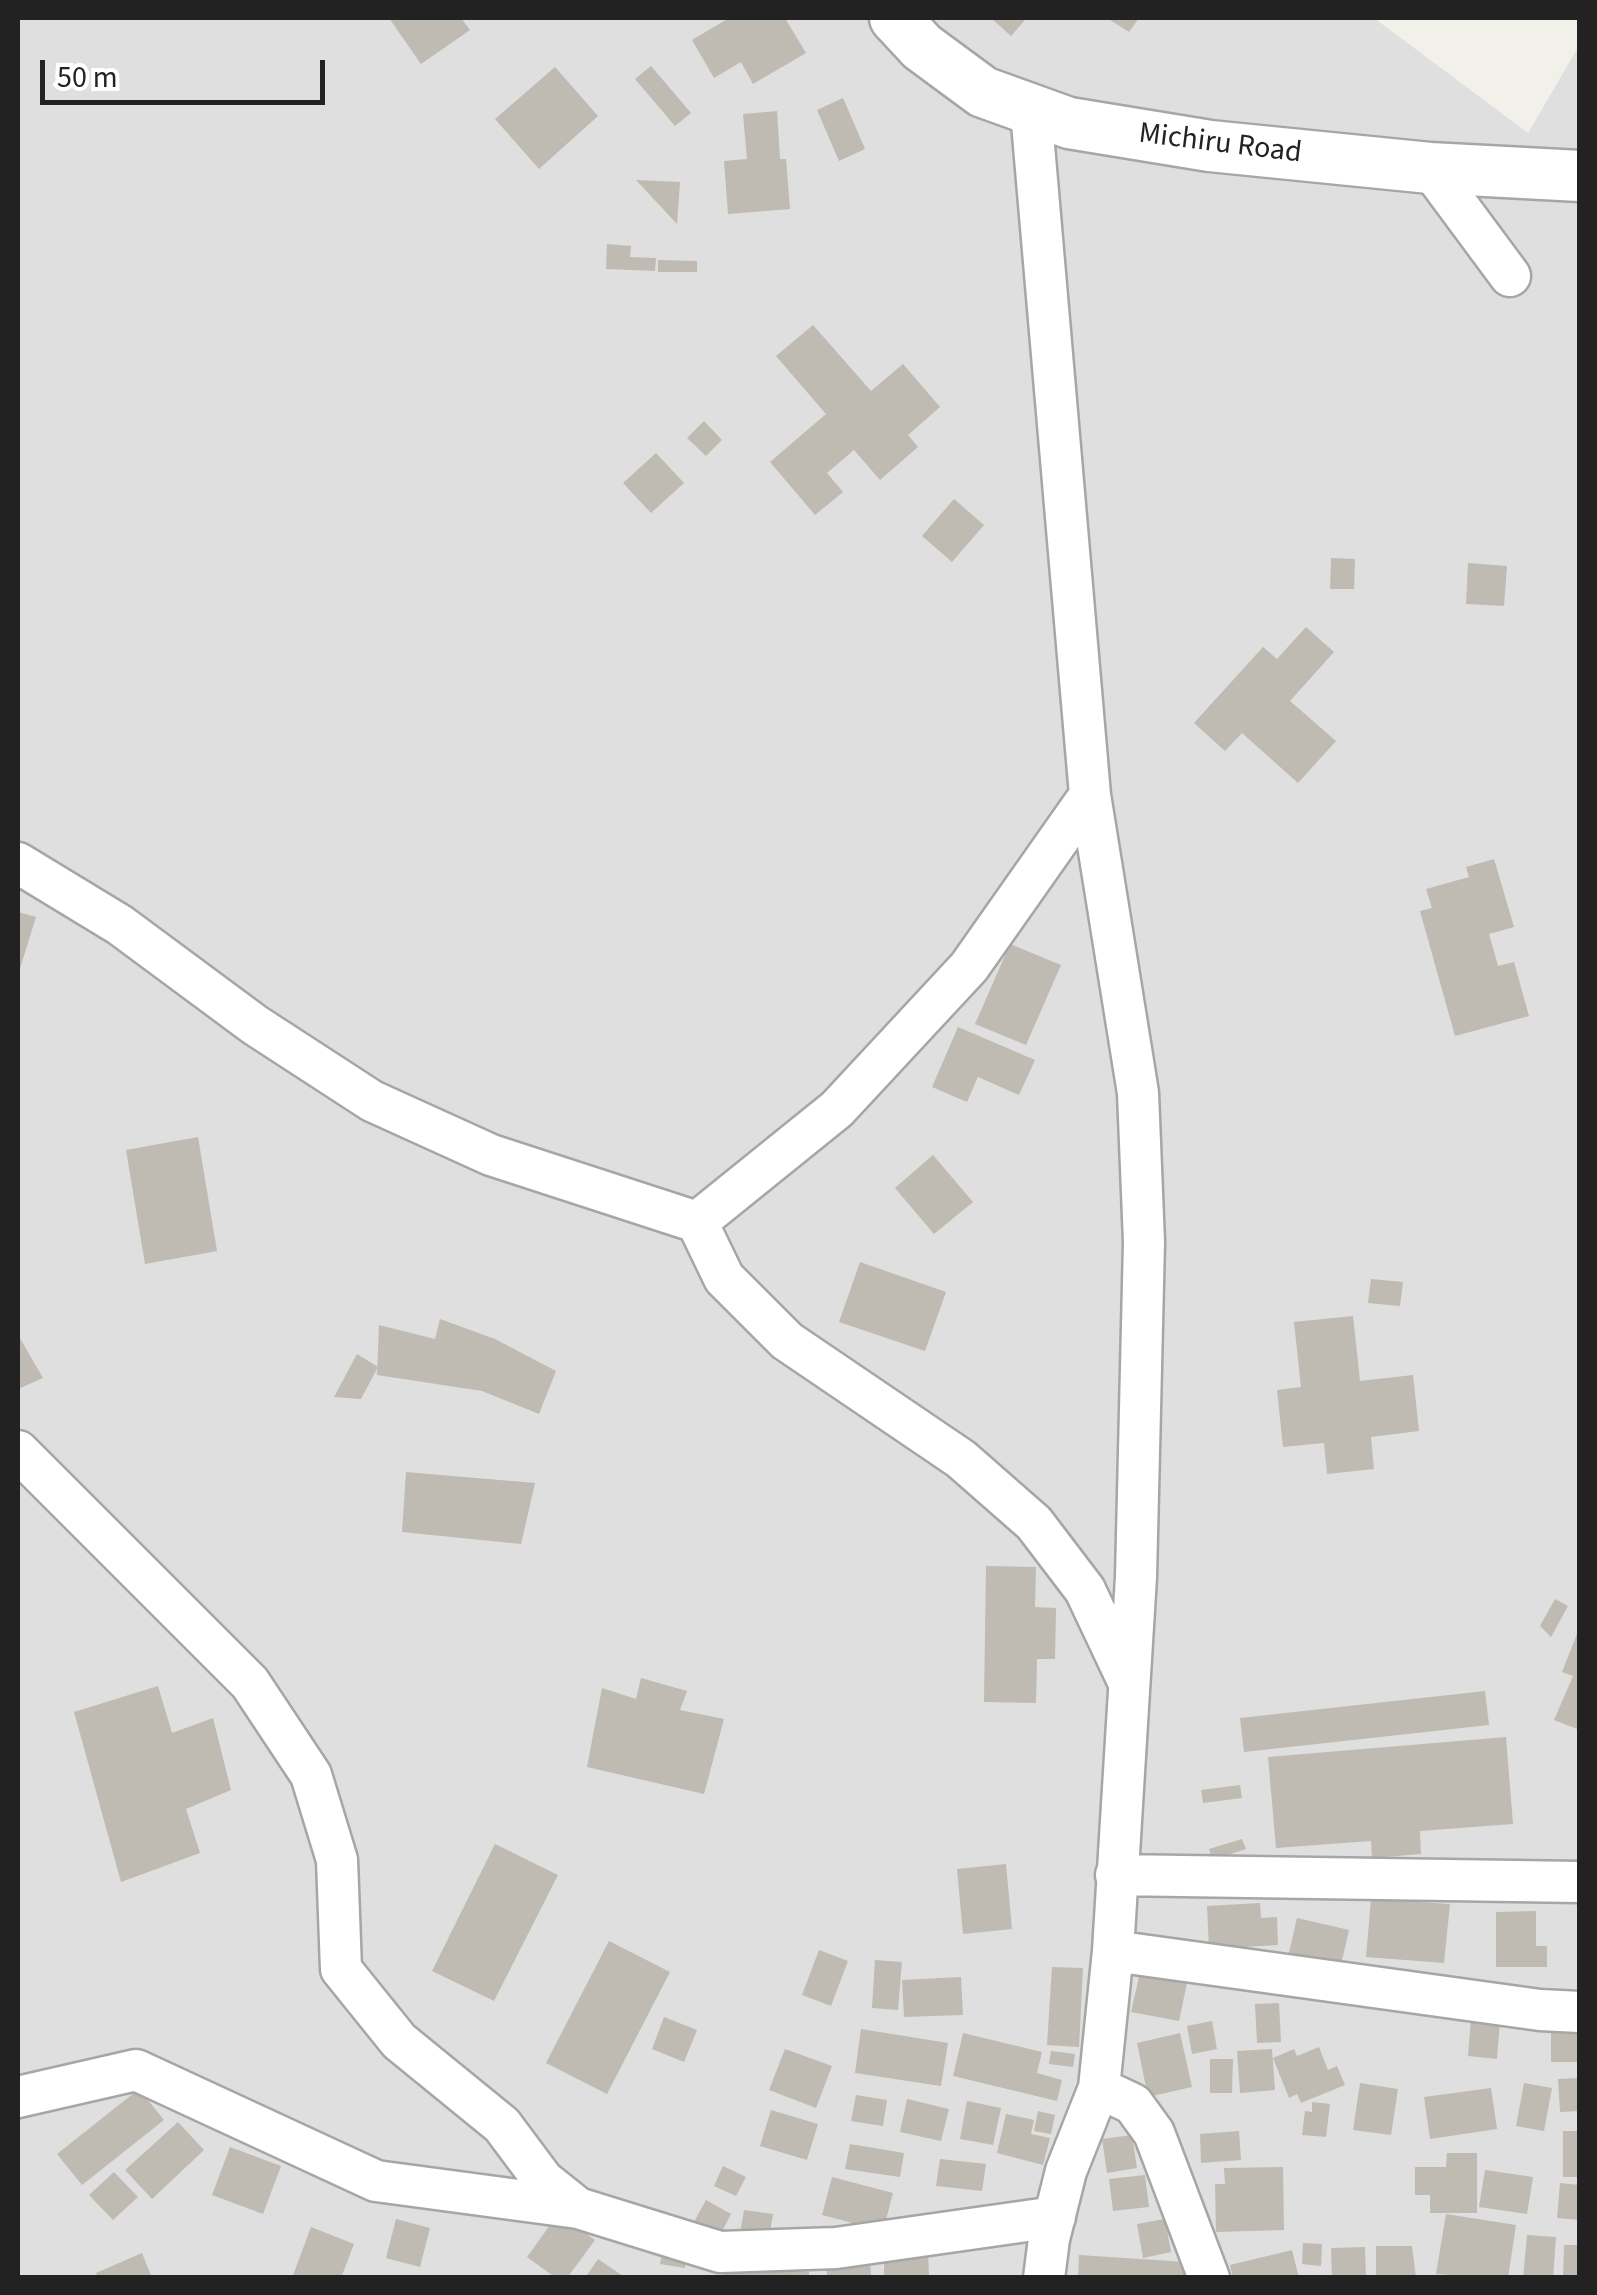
<!DOCTYPE html>
<html>
<head>
<meta charset="utf-8">
<style>
	body { margin:0 }
	#map { position:relative; width:1597px; height:2295px; overflow:hidden; background:#f2f1e9; font-family:"Source Sans 3",sans-serif }
	canvas { display:block }
	.frame { position:absolute; inset:0; border:20px solid #222; pointer-events:none }
	.scale { position:absolute; left:40px; top:60px; width:285px; height:45px; box-sizing:border-box; border:5px solid #222; border-top:0; padding-left:12px; font-size:30px; line-height:35px; white-space:nowrap; color:#222; -webkit-text-stroke:8px #fff; paint-order:stroke }
</style>
</head>
<body>
<div id="map">
<canvas width="1597" height="2295"></canvas>
<div class="frame"></div>
<div class="scale">50 m</div>
</div>
<script>
const ctx = document.querySelector('canvas').getContext('2d');
ctx.lineJoin = 'round';
function fill(path, color) {
  ctx.fillStyle = color;
  ctx.fill(path, 'evenodd');
}
function toPath(rows) {
  const path = new Path2D();
  for (const r of rows) {
    path.moveTo(r[0], r[1]);
    for (let i = 2; i < r.length; i += 2) path.lineTo(r[i], r[i + 1]);
  }
  return path;
}
function strokePath(path, color, width, dash) {
  ctx.strokeStyle = color;
  ctx.lineWidth = width;
  ctx.lineCap = dash ? 'butt' : 'round';
  ctx.setLineDash(dash || []);
  ctx.stroke(path);
}
function write(font, color, halo, rows, align = 'center') {
  ctx.font = font + ' "Source Sans 3",sans-serif';
  ctx.lineWidth = 8;
  ctx.setLineDash([]);
  ctx.textBaseline = 'middle';
  ctx.strokeStyle = halo;
  ctx.fillStyle = color;
  for (const [text, x, y, turn = 0] of rows) {
    ctx.save();
    ctx.translate(x, y);
    ctx.rotate((+turn || 0) * Math.PI / 180);
    ctx.textAlign = isNaN(turn) ? turn : align;
    if (halo) ctx.strokeText(text, 0, 0);
    ctx.fillText(text, 0, 0);
    ctx.restore();
  }
}
const residential = toPath([
	[18,18,1374,18,1528,133,1579,46,1579,2277,18,2277]
]);
const building = toPath([
	[389,18,461,18,470,30,421,64],
	[729,18,785,18,806,53,753,84,741,62,714,78,692,40],
	[991,18,1022,18,1025,20,1011,36],
	[1107,18,1139,18,1129,32],
	[651,66,691,113,675,126,635,79],
	[555,67,598,116,539,169,495,119],
	[843,98,865,149,839,161,817,110],
	[777,111,780,159,786,159,790,209,728,214,724,161,747,159,743,114],
	[636,180,680,182,677,224],
	[607,244,631,246,630,257,656,258,655,271,606,269],
	[658,260,697,261,697,272,658,272],
	[813,325,871,391,903,364,940,407,908,435,918,447,880,480,854,450,827,473,843,492,815,515,770,462,826,414,776,356],
	[704,421,722,440,706,456,687,438],
	[656,453,684,483,651,513,623,483],
	[954,499,984,525,952,562,922,536],
	[1331,558,1355,559,1354,589,1330,589],
	[1468,563,1507,566,1504,606,1466,604],
	[1306,627,1334,652,1290,701,1336,741,1298,783,1242,733,1225,751,1194,723,1263,647,1277,659],
	[1494,859,1514,927,1489,934,1498,966,1514,962,1529,1016,1455,1036,1420,911,1432,908,1426,889,1469,877,1466,867],
	[18,912,36,917,18,975],
	[1010,944,1061,965,1026,1045,975,1024],
	[958,1027,1035,1060,1019,1095,978,1077,967,1102,932,1087],
	[198,1137,217,1251,145,1264,126,1150],
	[933,1155,973,1202,934,1234,895,1188],
	[860,1262,946,1292,925,1351,839,1322],
	[1371,1279,1403,1282,1400,1306,1368,1303],
	[1353,1316,1360,1381,1413,1375,1419,1431,1371,1437,1374,1469,1327,1474,1324,1443,1283,1447,1277,1390,1301,1387,1294,1322],
	[440,1319,495,1339,556,1371,539,1414,482,1391,377,1375,379,1325,435,1339],
	[18,1335,43,1378,18,1389],
	[357,1354,378,1367,361,1399,334,1397],
	[406,1472,535,1483,521,1544,402,1532],
	[986,1566,1036,1567,1035,1607,1056,1608,1055,1659,1037,1659,1036,1703,984,1702],
	[1555,1599,1568,1606,1551,1637,1540,1626],
	[1579,1629,1580,1629,1580,1730,1554,1720,1573,1676,1562,1672],
	[641,1678,687,1691,680,1710,724,1719,704,1794,587,1767,602,1688,636,1699],
	[158,1686,172,1733,213,1718,231,1790,186,1809,200,1853,121,1882,74,1712],
	[1485,1691,1489,1725,1244,1752,1240,1718],
	[1506,1737,1513,1824,1420,1831,1421,1854,1372,1858,1371,1841,1276,1848,1268,1757],
	[1240,1785,1242,1798,1203,1803,1201,1790],
	[1242,1839,1246,1849,1212,1860,1209,1849],
	[495,1844,558,1875,494,2001,432,1971],
	[1006,1864,1012,1929,963,1934,957,1869],
	[1371,1899,1450,1904,1444,1963,1366,1957],
	[1260,1903,1261,1918,1277,1917,1278,1945,1209,1949,1207,1906],
	[1536,1911,1536,1946,1547,1946,1547,1967,1496,1967,1496,1912],
	[1297,1918,1349,1930,1338,1978,1286,1966],
	[609,1941,670,1972,607,2094,546,2063],
	[819,1950,848,1961,831,2006,802,1995],
	[1143,1959,1190,1969,1179,2021,1131,2012],
	[875,1960,902,1962,898,2010,872,2008],
	[1052,1967,1083,1968,1079,2047,1047,2045],
	[961,1977,963,2015,904,2017,902,1980],
	[1279,2003,1281,2042,1257,2043,1255,2004],
	[1551,2016,1580,2023,1580,2062,1551,2062],
	[664,2017,697,2030,684,2062,652,2049],
	[1471,2019,1500,2021,1497,2059,1468,2056],
	[1212,2021,1217,2049,1192,2054,1187,2026],
	[861,2029,948,2043,941,2086,855,2073],
	[963,2033,1042,2052,1037,2073,1062,2080,1057,2101,953,2076],
	[1180,2033,1192,2087,1148,2097,1137,2043],
	[1319,2047,1328,2070,1337,2066,1345,2085,1301,2103,1297,2094,1289,2098,1273,2058,1294,2049,1297,2056],
	[785,2049,832,2066,816,2108,769,2090],
	[1272,2049,1275,2090,1240,2093,1237,2051],
	[1051,2051,1075,2054,1073,2067,1049,2064],
	[1210,2059,1233,2059,1232,2093,1210,2093],
	[1580,2078,1580,2111,1560,2112,1558,2079],
	[1360,2083,1398,2089,1391,2135,1353,2130],
	[1524,2083,1552,2088,1544,2131,1516,2126],
	[1491,2088,1497,2129,1430,2139,1424,2097],
	[139,2089,164,2120,82,2185,57,2154],
	[856,2095,887,2100,883,2126,851,2121],
	[907,2099,949,2109,941,2141,900,2132],
	[967,2101,1001,2108,993,2145,960,2139],
	[1312,2102,1330,2104,1326,2137,1302,2135,1305,2111,1312,2112],
	[771,2110,818,2124,807,2160,760,2146],
	[1038,2111,1055,2115,1051,2134,1034,2131],
	[1006,2114,1034,2120,1031,2134,1050,2138,1043,2165,997,2153],
	[178,2122,204,2150,152,2199,125,2170],
	[1239,2131,1241,2160,1201,2163,1200,2134],
	[1563,2131,1580,2131,1580,2177,1563,2177],
	[1132,2135,1137,2168,1107,2173,1102,2139],
	[850,2144,904,2153,900,2177,845,2169],
	[230,2147,281,2166,263,2214,212,2195],
	[1447,2153,1477,2153,1477,2213,1430,2213,1430,2195,1415,2195,1415,2167,1446,2167],
	[940,2159,986,2164,982,2191,936,2186],
	[723,2166,746,2177,736,2196,714,2186],
	[1283,2167,1284,2230,1216,2232,1215,2184,1225,2184,1224,2168],
	[1485,2170,1533,2177,1527,2214,1479,2207],
	[114,2172,138,2197,113,2220,89,2195],
	[1145,2175,1149,2207,1113,2211,1109,2179],
	[832,2177,893,2193,883,2231,822,2215],
	[1560,2183,1580,2185,1580,2220,1557,2218],
	[706,2200,731,2214,715,2245,689,2231],
	[744,2210,773,2214,768,2243,739,2239],
	[558,2214,595,2240,567,2278,556,2278,527,2257],
	[1446,2214,1516,2225,1508,2278,1436,2274],
	[396,2219,430,2228,420,2267,386,2258],
	[1165,2219,1171,2252,1143,2258,1137,2224],
	[311,2227,354,2244,341,2278,292,2278],
	[1527,2235,1556,2237,1553,2278,1523,2278],
	[1303,2243,1322,2244,1321,2266,1302,2264],
	[1564,2245,1580,2245,1580,2278,1563,2278],
	[1376,2246,1412,2246,1416,2278,1376,2278],
	[663,2247,687,2251,685,2268,660,2264],
	[1365,2247,1366,2278,1332,2278,1331,2248],
	[928,2250,929,2278,884,2278,884,2251],
	[1292,2250,1299,2278,1233,2278,1230,2265],
	[142,2253,152,2278,98,2278,96,2273],
	[870,2255,871,2278,827,2278,826,2257],
	[1079,2255,1186,2262,1185,2278,1078,2278],
	[598,2259,626,2278,585,2278],
	[726,2264,809,2272,809,2278,724,2278]
]);
const minor = toPath([
	[1031,111,1090,795,1138,1093,1144,1242,1136,1577,1113,1951,1099,2088,1066,2171,1049,2239,1044,2278],
	[1430,168,1510,276],
	[18,863,120,925,255,1025,372,1101,491,1155,697,1222,724,1278,787,1341,961,1459,1034,1523,1085,1590,1127,1679],
	[697,1222,837,1109,969,967,1090,795],
	[18,1451,250,1683,311,1775,337,1860,341,1969,399,2041,502,2125,543,2180,578,2208],
	[1116,1875,1580,1882],
	[1113,1951,1540,2010,1580,2012],
	[1099,2088,1133,2104,1154,2133,1209,2278],
	[18,2097,136,2070,376,2181,578,2208,720,2252,836,2248,1055,2217]
]);
const tertiary = toPath([
	[895,18,922,47,983,92,1069,123,1210,146,1430,168,1580,176]
]);
const streetNames = [
	["Michiru Road",1220,145,7]
];
fill(residential, '#e0dfdf');
fill(building, '#bfbab2');
strokePath(minor, '#a6a6a6', 45);
strokePath(tertiary, '#a6a6a6', 55);
strokePath(minor, '#fff', 40);
strokePath(tertiary, '#fff', 50);
write('30px', '#222', '#fff', streetNames);
</script>
</body>
</html>
